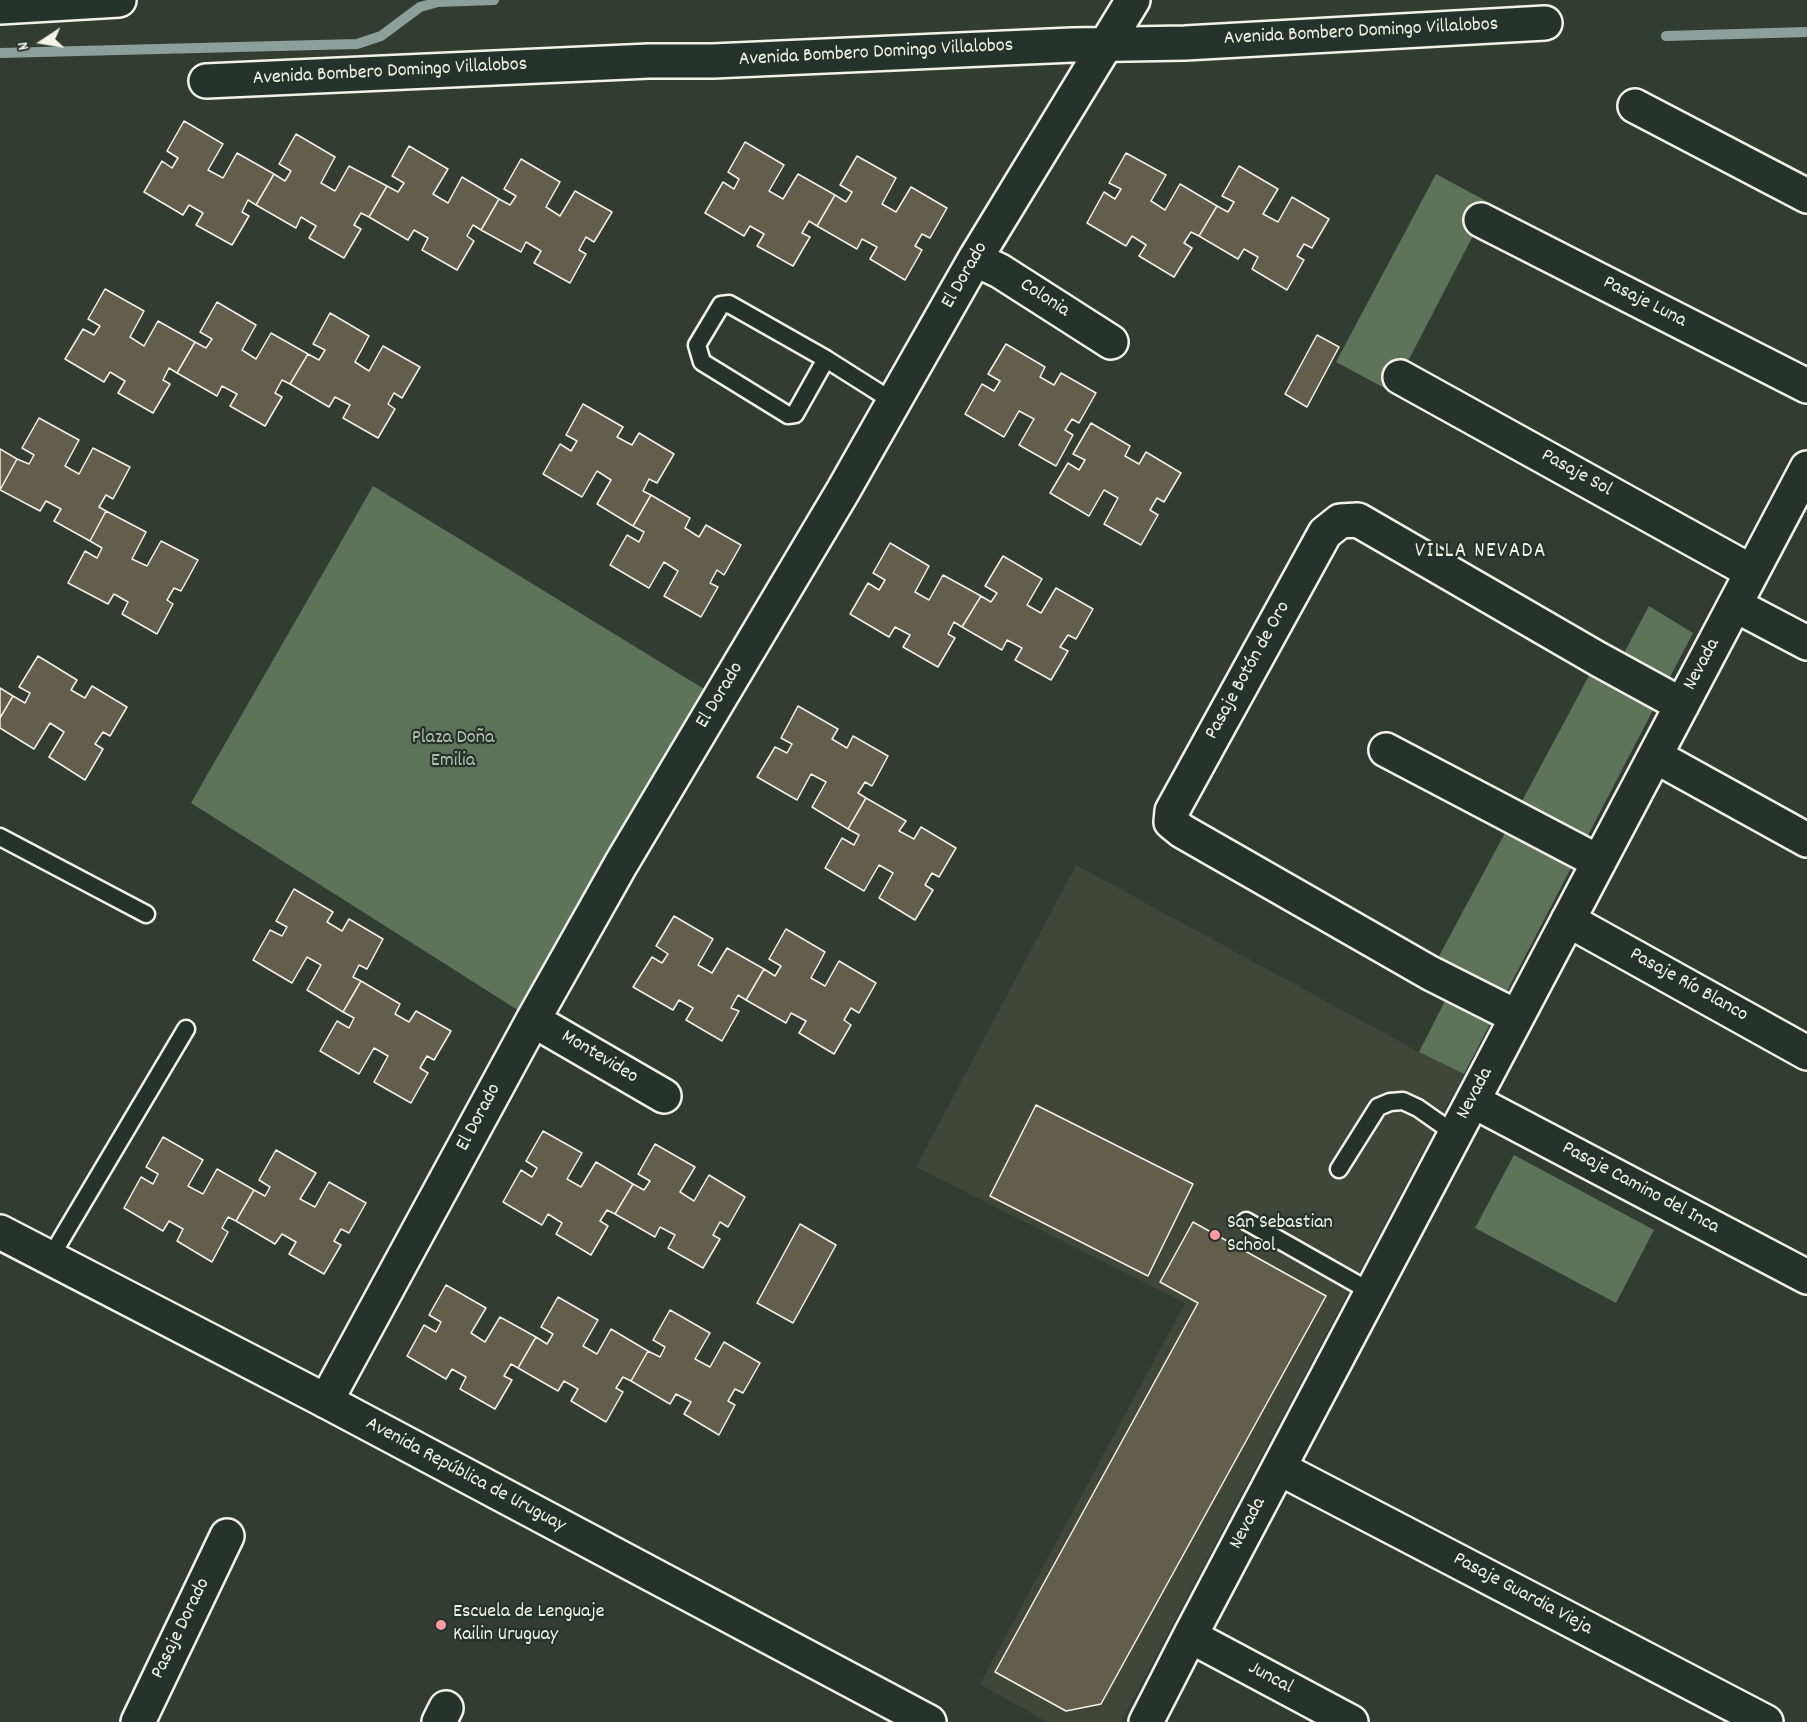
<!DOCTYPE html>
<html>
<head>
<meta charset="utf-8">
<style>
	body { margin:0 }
	#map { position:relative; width:1807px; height:1722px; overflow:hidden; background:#323c33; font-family:Dekko,sans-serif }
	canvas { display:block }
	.north { position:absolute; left:12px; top:12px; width:60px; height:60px; -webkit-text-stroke:4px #26332d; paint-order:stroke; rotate:258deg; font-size:16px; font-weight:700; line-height:24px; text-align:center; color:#f4f1e8 }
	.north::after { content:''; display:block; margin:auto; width:21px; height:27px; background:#f4f1e8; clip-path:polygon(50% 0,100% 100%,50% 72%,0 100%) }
</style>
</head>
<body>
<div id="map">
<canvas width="1807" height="1722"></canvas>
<div class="north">N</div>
</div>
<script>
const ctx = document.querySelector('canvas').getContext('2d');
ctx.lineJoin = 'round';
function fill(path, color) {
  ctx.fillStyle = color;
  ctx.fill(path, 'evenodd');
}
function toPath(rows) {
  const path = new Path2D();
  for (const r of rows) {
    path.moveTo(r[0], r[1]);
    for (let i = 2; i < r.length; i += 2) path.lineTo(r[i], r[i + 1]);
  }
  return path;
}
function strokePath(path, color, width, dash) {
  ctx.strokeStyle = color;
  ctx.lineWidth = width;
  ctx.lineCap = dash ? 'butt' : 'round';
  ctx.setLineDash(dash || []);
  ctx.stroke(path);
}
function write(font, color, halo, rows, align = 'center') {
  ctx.font = font + ' Dekko,sans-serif';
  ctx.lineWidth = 4.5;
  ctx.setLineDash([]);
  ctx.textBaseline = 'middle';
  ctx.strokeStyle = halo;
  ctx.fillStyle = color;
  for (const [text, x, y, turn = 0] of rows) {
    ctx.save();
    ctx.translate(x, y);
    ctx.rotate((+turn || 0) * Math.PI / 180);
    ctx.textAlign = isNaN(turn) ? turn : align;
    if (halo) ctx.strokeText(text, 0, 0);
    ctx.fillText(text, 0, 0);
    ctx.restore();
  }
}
const built = toPath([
	[1076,865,1419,1052,1464,1074,1121,1722,1047,1722,980,1684,1185,1303,916,1167]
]);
const green = toPath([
	[1436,174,1490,203,1392,392,1336,362],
	[373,486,709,692,524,1014,191,803],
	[1649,606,1693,633,1464,1074,1419,1052,1453,985,1430,973,1598,659,1616,668],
	[1514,1155,1654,1230,1616,1303,1475,1228]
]);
const stream = toPath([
	[1666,36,1807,32],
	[0,53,357,44,381,36,420,7,438,2,494,0]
]);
const building = toPath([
	[184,121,223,144,208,170,223,178,237,153,274,174,256,205,248,200,242,212,249,216,232,245,196,225,203,213,189,205,183,215,144,192,162,161,172,168,178,158,167,151,184,121],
	[296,134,335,157,321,183,335,191,349,166,387,186,369,217,361,213,354,225,361,229,344,258,309,238,316,226,301,217,296,228,256,205,274,174,285,181,291,171,279,164,296,134],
	[745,142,784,165,769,191,783,199,798,174,835,195,817,226,809,221,802,233,810,237,793,266,757,246,764,234,750,226,744,236,705,213,723,182,734,189,739,179,728,172,745,142],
	[409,146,448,169,433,194,448,203,462,177,499,199,481,230,473,225,467,236,474,241,457,270,422,250,428,238,414,230,408,240,369,217,387,186,398,192,404,183,392,176,409,146],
	[1126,153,1166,175,1151,201,1165,210,1180,184,1217,206,1199,236,1191,232,1184,243,1192,248,1174,277,1139,256,1146,245,1132,236,1126,246,1087,223,1104,192,1115,199,1121,189,1109,183,1126,153],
	[857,156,896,178,882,204,896,212,911,187,947,208,930,238,922,234,915,246,922,250,905,280,870,259,877,247,862,239,857,249,817,226,835,195,846,202,852,192,840,185,857,156],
	[521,159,560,182,546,207,560,216,575,191,612,212,594,242,586,237,579,250,586,254,570,283,534,263,541,251,526,242,521,252,481,230,499,199,510,205,516,196,504,189,521,159],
	[1239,166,1278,189,1263,214,1278,222,1292,197,1329,219,1312,248,1304,244,1297,256,1304,260,1287,290,1252,269,1258,257,1244,249,1238,259,1199,236,1217,206,1228,212,1234,202,1222,196,1239,166],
	[105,289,144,311,130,337,144,346,158,321,195,342,177,373,169,368,163,380,170,384,153,413,118,393,125,381,110,372,104,382,65,359,83,329,94,335,100,326,88,319,105,289],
	[217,302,256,325,242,350,256,359,271,333,308,354,290,384,282,380,275,393,282,397,265,426,230,406,237,394,222,386,217,396,177,373,195,342,206,348,212,339,200,332,217,302],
	[330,313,369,336,355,362,369,371,383,346,420,367,402,398,394,393,388,404,395,409,378,438,343,418,350,405,335,397,329,407,290,384,308,354,319,360,325,350,313,344,330,313],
	[1317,335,1339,347,1307,407,1285,394,1317,335],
	[1006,344,1045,367,1040,377,1054,385,1061,373,1096,393,1079,423,1072,419,1065,430,1073,435,1056,466,1019,445,1034,419,1019,411,1004,437,965,414,982,384,994,391,1000,381,988,374,1006,344],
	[583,404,623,427,617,437,632,445,639,433,674,454,657,483,649,479,643,491,651,495,633,526,597,504,611,480,597,471,582,497,543,474,560,444,571,451,577,441,566,435,583,404],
	[39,418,79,440,65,466,79,474,93,448,130,467,113,499,106,495,99,507,106,511,90,541,54,521,61,509,46,501,40,511,0,490,17,459,29,464,34,455,22,448,39,418],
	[1091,423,1130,446,1125,456,1139,464,1146,452,1181,473,1164,502,1157,498,1150,510,1158,515,1141,545,1104,524,1118,498,1104,490,1089,516,1050,493,1068,463,1079,470,1085,460,1073,454,1091,423],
	[0,449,17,459,0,490,0,449],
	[651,495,690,518,685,528,699,537,706,525,741,545,724,575,717,570,710,583,718,587,701,617,664,596,678,571,664,562,649,588,610,565,627,535,639,542,644,532,633,526,651,495],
	[106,511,146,532,132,559,147,566,161,541,198,560,181,591,174,588,167,600,173,604,157,634,122,614,128,602,114,594,108,604,68,583,85,551,97,558,102,548,90,541,106,511],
	[890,543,929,566,915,592,929,600,943,575,981,596,962,627,954,622,948,634,955,638,938,667,903,647,910,635,895,627,889,637,850,614,868,583,879,590,885,580,873,573,890,543],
	[1003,556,1042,579,1027,605,1041,613,1056,588,1093,609,1076,639,1068,635,1060,647,1068,651,1051,680,1015,660,1022,648,1007,640,1002,650,962,627,981,596,991,602,997,593,985,586,1003,556],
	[38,656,77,680,71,690,85,698,92,686,127,707,110,736,103,732,95,744,103,749,85,780,49,757,64,732,50,723,34,749,0,728,0,718,13,696,25,703,30,693,19,687,38,656],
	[0,688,13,696,0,718,0,688],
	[798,706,838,729,832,739,847,748,853,736,888,756,872,786,865,782,858,793,866,798,848,829,812,807,826,782,811,774,797,800,757,777,775,747,787,753,792,744,781,738,798,706],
	[866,798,906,821,899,831,914,839,921,827,956,848,939,877,932,873,925,885,933,890,915,920,879,898,893,873,879,865,864,891,825,868,842,838,854,845,859,835,848,829,866,798],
	[294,889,333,912,327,922,342,931,349,919,383,939,367,969,359,965,353,977,361,981,343,1012,307,990,321,965,307,957,292,983,253,960,270,930,282,936,287,927,276,921,294,889],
	[674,916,713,939,698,965,712,973,727,948,764,969,746,1000,738,995,731,1008,739,1011,722,1041,686,1020,693,1008,679,1000,673,1010,633,987,652,957,662,963,668,954,656,946,674,916],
	[786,929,825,952,811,978,825,986,839,961,876,983,859,1013,851,1008,844,1020,851,1025,834,1054,799,1033,806,1021,791,1013,786,1023,746,1000,764,969,775,976,781,966,769,959,786,929],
	[361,981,400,1004,395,1014,409,1022,416,1011,451,1031,434,1060,427,1056,420,1068,428,1073,411,1103,374,1082,388,1056,374,1048,359,1074,320,1051,337,1021,349,1028,354,1018,343,1012,361,981],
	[1036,1105,1193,1184,1148,1276,990,1196,1036,1105],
	[543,1131,582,1153,567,1179,581,1187,596,1162,633,1184,615,1214,607,1210,600,1221,608,1226,591,1255,556,1234,562,1223,548,1214,542,1225,503,1202,521,1170,532,1177,537,1168,526,1161,543,1131],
	[163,1137,203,1160,188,1186,203,1194,217,1169,254,1190,236,1221,228,1217,222,1228,228,1232,212,1262,177,1241,183,1229,169,1221,163,1231,124,1208,141,1177,153,1184,158,1174,146,1167,163,1137],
	[655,1144,695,1167,680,1192,694,1201,709,1175,745,1197,728,1227,720,1222,713,1235,720,1239,703,1268,668,1248,675,1235,660,1227,655,1237,615,1214,633,1184,644,1190,650,1181,638,1174,655,1144],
	[276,1150,316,1173,300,1199,315,1207,329,1182,366,1203,349,1233,341,1229,334,1241,341,1245,324,1274,289,1254,296,1242,282,1234,275,1244,236,1221,254,1190,265,1196,270,1187,259,1180,276,1150],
	[1193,1222,1326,1296,1101,1704,1066,1711,995,1672,1198,1303,1160,1282,1193,1222],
	[800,1224,836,1245,793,1323,757,1303,800,1224],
	[446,1285,486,1308,471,1333,485,1342,500,1317,536,1337,518,1368,511,1364,504,1376,512,1380,495,1409,460,1389,466,1377,452,1369,446,1379,407,1356,424,1325,436,1332,441,1322,429,1315,446,1285],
	[558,1297,598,1320,583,1346,597,1354,611,1329,648,1351,631,1381,623,1377,616,1388,623,1392,606,1422,571,1401,578,1389,564,1381,558,1391,518,1368,536,1337,547,1344,553,1334,541,1327,558,1297],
	[670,1310,710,1333,695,1359,710,1367,724,1342,760,1363,743,1393,735,1389,728,1401,735,1405,719,1435,684,1414,691,1402,676,1394,670,1404,631,1381,648,1351,660,1357,665,1347,653,1340,670,1310]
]);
const lane = toPath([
	[826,359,795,414,788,415,702,362,697,345,721,305,729,304,826,359,894,402],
	[0,837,146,914],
	[1339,1169,1378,1107,1390,1102,1403,1101,1418,1108,1455,1134],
	[1246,1221,1357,1284,1370,1295],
	[50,1258,186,1029]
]);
const street = toPath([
	[0,7,119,0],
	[206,81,649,61,713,61,1072,45,1185,43,1545,23],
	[1635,106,1807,196],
	[1481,220,1807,386],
	[975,259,1000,271,1111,342],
	[1400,377,1752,572],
	[1735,605,1807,643],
	[1386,750,1599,862],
	[1655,756,1807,840],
	[1568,920,1807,1053],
	[1517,1017,1430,973,1182,831,1171,822,1172,811,1325,533,1340,521,1358,520,1598,659,1682,705],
	[533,1020,664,1096],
	[1473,1101,1807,1277],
	[326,1401,533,1020,621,864,843,491,975,259,1133,0],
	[1279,1468,1766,1722],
	[1190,1636,1351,1722],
	[138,1722,227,1536],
	[439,1722,446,1708],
	[1146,1722,1190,1636,1807,468]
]);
const secondary = toPath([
	[0,1232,326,1401,929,1722]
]);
const markers = [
	[1215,1235,6,"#ff9aa2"],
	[441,1625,6,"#ff9aa2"]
];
const streetNames = [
	["Avenida Bombero Domingo Villalobos",1361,33,-3],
	["Avenida Bombero Domingo Villalobos",876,54,-3],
	["Avenida Bombero Domingo Villalobos",390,73,-3],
	["El Dorado",966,276,-60],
	["Colonia",1044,299,33],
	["Pasaje Luna",1644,303,27],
	["Pasaje Sol",1576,474,29],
	["Nevada",1703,665,-62],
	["Pasaje Botón de Oro",1249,671,-61],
	["El Dorado",721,696,-59],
	["Pasaje Río Blanco",1688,986,29],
	["Montevideo",599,1058,31],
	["Nevada",1476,1094,-62],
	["El Dorado",480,1118,-62],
	["Pasaje Camino del Inca",1640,1189,28],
	["Avenida República de Uruguay",465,1476,28],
	["Nevada",1249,1524,-62],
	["Pasaje Guardia Vieja",1522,1595,28],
	["Pasaje Dorado",182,1629,-64],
	["Juncal",1270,1679,28]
];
const parkNames = [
	["Plaza Doña",453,739],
	["Emilia",453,762]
];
const poiNames = [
	["San Sebastian",1227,1224],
	["School",1227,1247],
	["Escuela de Lenguaje",453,1613],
	["Kailin Uruguay",453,1636]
];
const neighbourhoodNames = [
	["VILLA NEVADA",1481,553]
];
fill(built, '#40463a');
fill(green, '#5d7458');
strokePath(stream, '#8ba09b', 10);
fill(building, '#625e4b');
strokePath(building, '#f4f1e8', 1.5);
strokePath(lane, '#f4f1e8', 21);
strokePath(street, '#f4f1e8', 38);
strokePath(secondary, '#f4f1e8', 38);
strokePath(lane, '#26332d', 16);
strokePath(street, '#26332d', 33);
strokePath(secondary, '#26332d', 33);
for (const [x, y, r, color] of markers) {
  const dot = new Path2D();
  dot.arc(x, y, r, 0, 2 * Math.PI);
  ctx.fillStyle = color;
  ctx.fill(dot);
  strokePath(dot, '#26332d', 2);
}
write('20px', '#f4f1e8', '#26332d', streetNames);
write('20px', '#b8bfae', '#26332d', parkNames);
write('20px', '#f4f1e8', '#26332d', poiNames, 'left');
ctx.letterSpacing = '1.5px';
write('21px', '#f4f1e8', '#26332d', neighbourhoodNames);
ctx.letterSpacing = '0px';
</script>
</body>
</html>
